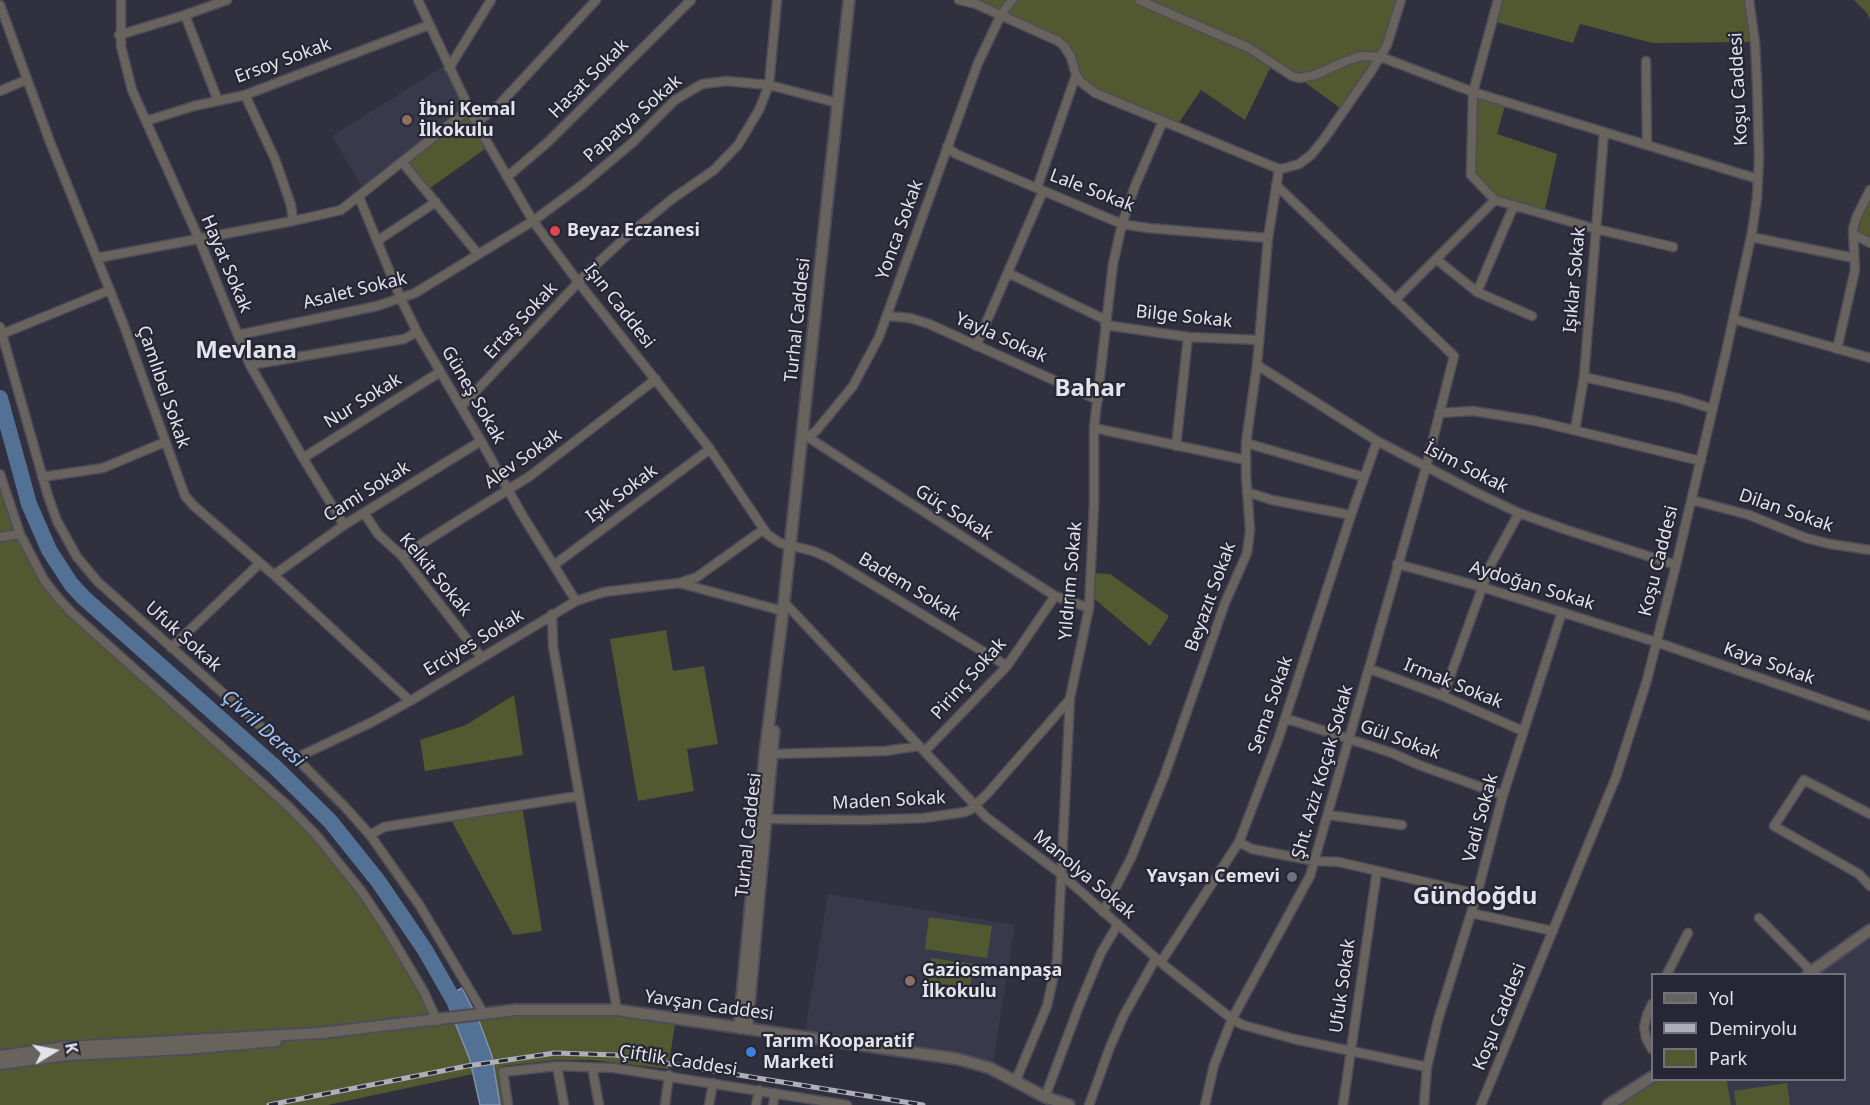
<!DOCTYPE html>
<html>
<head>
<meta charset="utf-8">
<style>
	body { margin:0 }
	#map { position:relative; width:1870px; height:1105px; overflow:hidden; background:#30303e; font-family:"Noto Sans",sans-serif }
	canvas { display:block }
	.legend { position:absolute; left:1651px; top:973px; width:195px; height:108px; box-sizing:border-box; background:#262634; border:2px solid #72727e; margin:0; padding:8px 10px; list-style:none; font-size:18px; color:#e3e3ec }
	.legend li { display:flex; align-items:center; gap:12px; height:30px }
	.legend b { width:30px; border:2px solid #72727e }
	.north { position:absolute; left:24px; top:1021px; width:60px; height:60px; -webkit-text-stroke:4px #262634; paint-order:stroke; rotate:80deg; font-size:16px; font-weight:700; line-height:24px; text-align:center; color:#e3e3ec }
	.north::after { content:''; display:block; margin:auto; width:21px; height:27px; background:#e3e3ec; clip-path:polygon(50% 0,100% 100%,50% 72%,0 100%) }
</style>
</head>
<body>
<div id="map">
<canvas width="1870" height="1105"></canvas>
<ul class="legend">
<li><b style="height:8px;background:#69635e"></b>Yol</li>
<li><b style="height:8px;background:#afafb9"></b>Demiryolu</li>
<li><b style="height:16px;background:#525930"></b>Park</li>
</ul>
<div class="north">K</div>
</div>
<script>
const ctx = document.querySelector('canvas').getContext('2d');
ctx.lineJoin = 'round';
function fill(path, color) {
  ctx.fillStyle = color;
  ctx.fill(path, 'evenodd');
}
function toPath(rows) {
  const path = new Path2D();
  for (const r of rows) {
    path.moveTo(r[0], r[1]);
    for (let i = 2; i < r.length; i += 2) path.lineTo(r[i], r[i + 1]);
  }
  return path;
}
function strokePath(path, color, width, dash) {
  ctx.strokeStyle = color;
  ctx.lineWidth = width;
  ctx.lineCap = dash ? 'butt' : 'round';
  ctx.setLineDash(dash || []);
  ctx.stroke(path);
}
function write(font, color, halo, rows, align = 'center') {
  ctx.font = font + ' "Noto Sans",sans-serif';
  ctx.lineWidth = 4.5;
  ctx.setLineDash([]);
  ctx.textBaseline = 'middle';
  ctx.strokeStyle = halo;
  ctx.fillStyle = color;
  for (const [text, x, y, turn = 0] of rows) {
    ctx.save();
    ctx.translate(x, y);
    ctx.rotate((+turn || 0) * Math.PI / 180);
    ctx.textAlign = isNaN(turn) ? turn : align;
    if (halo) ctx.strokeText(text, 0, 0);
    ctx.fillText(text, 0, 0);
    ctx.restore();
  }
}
const built = toPath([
	[447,64,469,109,365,192,332,136],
	[828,894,1015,925,992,1069,804,1037],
	[1870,930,1870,1105,1731,1105,1727,1081,1844,1080,1844,974,1808,974]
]);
const green = toPath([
	[959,0,1401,0,1392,29,1344,111,1299,78,1273,62,1245,120,1201,90,1176,127,1087,88,1064,46],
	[1498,0,1749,0,1755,42,1652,43,1580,24,1573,43,1492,21],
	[1854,0,1870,0,1870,20,1867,13],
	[1473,92,1506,102,1497,134,1557,154,1544,214,1495,200,1471,175],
	[469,109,489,146,426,191,403,163],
	[1870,190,1870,243,1853,229],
	[0,474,9,506,58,598,289,807,362,892,437,1021,454,1018,470,1060,473,1074,328,1105,0,1105],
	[1091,573,1110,574,1169,616,1150,646,1090,595],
	[666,630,673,671,704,666,718,744,687,749,694,791,638,801,610,639],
	[514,695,523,755,425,771,420,740,466,725],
	[522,805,542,931,513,935,449,816],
	[929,917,992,926,987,958,925,949],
	[931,958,974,964,970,988,928,982],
	[515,1010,676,1018,668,1069,592,1060,556,1060,503,1066,508,1105,500,1105,492,1056,476,1015],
	[1652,1080,1738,1080,1727,1081,1731,1105,1608,1105],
	[1787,1083,1790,1105,1736,1105,1734,1091]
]);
const water = toPath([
	[462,988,479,1021,492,1056,500,1105,480,1105,470,1060,445,997,462,988]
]);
const river = toPath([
	[0,398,29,504,49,550,71,584,84,598,275,767,330,821,378,881,425,950,461,1013]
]);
const minor = toPath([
	[121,0,121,46,132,90,199,239,250,365,303,458,344,525],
	[418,0,476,123,533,221,579,283,710,449,767,534,780,543,813,551,829,558,1007,666],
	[959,0,976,4,1058,41,1064,46,1071,57,1076,75,1037,188],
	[1139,0,1249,48,1292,76,1299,78,1315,75,1346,61,1361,56,1381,57,1473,92,1758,179],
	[1498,0,1473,92,1471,175,1495,200,1596,229,1673,247],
	[0,5,50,142,123,323,185,496,194,506,274,575,410,701],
	[185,15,218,101],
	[119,35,185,15,227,0],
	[1646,61,1647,145],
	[449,68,491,0],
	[1076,75,1081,82,1095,93,1279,169,1285,168,1299,164,1311,155,1324,139,1372,70,1387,45,1401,0],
	[0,91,26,80],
	[245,95,275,159,291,205,293,221],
	[146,121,194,106,245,95,429,25],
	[476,123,498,106,596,0],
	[947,147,956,154,1122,224,1148,228,1268,238],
	[403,163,478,254],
	[507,177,548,142,691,0],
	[359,197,401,299,417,332,481,441,521,513,576,601],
	[1853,234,1870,243],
	[1751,237,1854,258],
	[377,241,436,202],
	[97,258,293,221,341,210,469,109],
	[1436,259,1477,292,1532,316],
	[1008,273,1106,320],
	[1477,292,1514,205],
	[1395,300,1495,200],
	[888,316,910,318,929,324,1098,400],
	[1733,319,1870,358],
	[1105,325,1188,337,1259,340],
	[0,327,48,496,57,521,77,557,98,582,296,758,346,808,370,835,420,906,484,1014],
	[2,334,110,290],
	[238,335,377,306,415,293,533,221,582,185,632,143,675,100,702,84,727,81,769,85,838,103],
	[976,346,1043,191],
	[1837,349,1855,270,1853,229,1857,216,1870,190],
	[250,365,404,339,417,332],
	[1257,365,1377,441,1475,492,1519,513,1567,530,1676,565],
	[1584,377,1678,398,1713,409],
	[461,407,587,273,627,236,672,199,714,170,738,145,759,110,769,85,777,0],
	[1439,413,1473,411,1536,421,1701,461],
	[1094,428,1246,460],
	[1575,430,1584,377,1604,132],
	[802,436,810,435,816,431,853,386,879,337,978,63,1001,15,1012,0],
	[806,436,1055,596,1089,608],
	[1246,443,1364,477],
	[1176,446,1188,337],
	[303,458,440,372],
	[0,474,20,534,44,580,58,598,72,613,289,807,317,836,362,892,386,928,424,992,437,1021],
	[42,477,103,468,165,442],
	[1247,492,1272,500,1351,515],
	[1692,500,1749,515,1806,538,1830,544,1870,550],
	[364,513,378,534,402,556,481,657],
	[0,537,20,534],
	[402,556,530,476,656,379],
	[1397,564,1482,587,1656,642,1870,716],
	[554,565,710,449],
	[274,575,344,525,481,441],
	[679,583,783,611],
	[784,602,986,817,1061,874,1165,966,1232,1019,1243,1025,1294,1039,1427,1067],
	[552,614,553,646,617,1010],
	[171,648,260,563],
	[1370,669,1443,696,1523,731],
	[1443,696,1490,566,1519,513],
	[1285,718,1392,753,1419,765,1503,795],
	[925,751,1007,666,1055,596],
	[773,754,885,751,919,746],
	[296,758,372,722,410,701,576,601,604,592,679,583,697,577,764,529],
	[1870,814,1804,780,1774,826,1859,874,1870,886],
	[1328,815,1402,825],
	[766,819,861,820,924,818,965,812,970,810,988,793,1070,699],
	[370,835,384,827,578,796],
	[1239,842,1252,849,1315,861,1339,862,1477,894],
	[1103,912,1131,858,1164,777,1225,603,1247,553,1250,530,1246,475,1246,443,1257,365,1268,238,1279,169],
	[1471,913,1553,931],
	[1759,918,1812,972],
	[1161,962,1239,842,1278,740,1351,515,1377,441],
	[1667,974,1688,933],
	[1652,1004,1647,1015,1644,1027,1646,1038,1652,1049],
	[557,1066,564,1105],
	[592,1067,599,1105],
	[1016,1080,1047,1006,1057,961,1070,698,1089,608,1094,504,1094,428,1113,264,1122,224,1135,186,1163,121],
	[1045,1097,1079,1006,1101,953,1118,924],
	[508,1105,503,1072,557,1066,614,1068,847,1105],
	[665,1105,669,1075],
	[709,1105,713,1083],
	[756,1105,759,1090],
	[773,1105,775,1093],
	[1089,1105,1110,1047,1124,1015,1156,958],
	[1205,1105,1214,1065,1232,1019,1310,876,1426,467,1454,356,1276,185],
	[1343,1105,1377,871],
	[1424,1105,1427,1067,1438,1020,1477,894,1503,795,1562,612],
	[1481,1105,1616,777,1647,680,1676,565,1726,352,1752,232,1757,198,1759,159,1757,82,1755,42,1749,0]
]);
const tertiary = toPath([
	[1808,974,1870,930],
	[739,1028,765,753,783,611,849,0],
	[747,1029,774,731],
	[0,1056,65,1047,321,1033,515,1010,617,1010,958,1059,990,1068,1045,1097,1069,1105],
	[0,1064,67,1055,185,1049,276,1041],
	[1608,1105,1652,1077]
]);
const rail = toPath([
	[269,1105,467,1066,555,1053,616,1055,923,1105]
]);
const markers = [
	[407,120,6,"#8d6e63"],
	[555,231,6,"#e0444e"],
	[1292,877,6,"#6b7280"],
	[910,981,6,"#8d6e63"],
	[751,1052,6,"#3f7fe0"]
];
const streetNames = [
	["Ersoy Sokak",283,61,-20],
	["Hasat Sokak",589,79,-45],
	["Koşu Caddesi",1739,89,-93],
	["Papatya Sokak",633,119,-41],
	["Lale Sokak",1092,191,21],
	["Yonca Sokak",900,230,-70],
	["Hayat Sokak",226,264,67],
	["Işıklar Sokak",1575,280,-85],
	["Asalet Sokak",355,291,-14],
	["Işın Caddesi",619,306,52],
	["Bilge Sokak",1184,317,6],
	["Turhal Caddesi",798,320,-84],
	["Ertaş Sokak",521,321,-47],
	["Yayla Sokak",1001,338,24],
	["Çamlıbel Sokak",163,387,71],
	["Güneş Sokak",473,395,60],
	["Nur Sokak",363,401,-32],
	["Alev Sokak",523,459,-35],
	["İsim Sokak",1466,468,27],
	["Cami Sokak",367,492,-32],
	["Işık Sokak",622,494,-37],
	["Dilan Sokak",1786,511,19],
	["Güç Sokak",954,513,32],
	["Koşu Caddesi",1659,561,-76],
	["Kelkit Sokak",435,575,50],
	["Yıldırım Sokak",1071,581,-85],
	["Aydoğan Sokak",1532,586,17],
	["Badem Sokak",909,587,31],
	["Beyazıt Sokak",1211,597,-70],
	["Ufuk Sokak",183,637,42],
	["Erciyes Sokak",474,643,-31],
	["Kaya Sokak",1769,664,19],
	["Pirinç Sokak",969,679,-48],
	["Irmak Sokak",1453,684,22],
	["Sema Sokak",1271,705,-71],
	["Gül Sokak",1400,740,20],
	["Şht. Aziz Koçak Sokak",1323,772,-74],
	["Maden Sokak",889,801,-3],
	["Vadi Sokak",1481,818,-75],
	["Turhal Caddesi",749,835,-84],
	["Manolya Sokak",1084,875,40],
	["Ufuk Sokak",1343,986,-82],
	["Yavşan Caddesi",709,1006,8],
	["Koşu Caddesi",1500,1017,-68],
	["Çiftlik Caddesi",678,1061,9]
];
const poiNames = [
	["İbni Kemal",419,110],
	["İlkokulu",419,131],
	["Beyaz Eczanesi",567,231],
	["Yavşan Cemevi",1280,877,"right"],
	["Gaziosmanpaşa",922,971],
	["İlkokulu",922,992],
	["Tarım Kooparatif",763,1042],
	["Marketi",763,1063]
];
const waterNames = [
	["Çivril Deresi",263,729,42]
];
const districtNames = [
	["Mevlana",246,351],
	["Bahar",1090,389],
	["Gündoğdu",1475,897]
];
fill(built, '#39394c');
fill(green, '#525930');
fill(water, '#537095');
strokePath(water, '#7e92af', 1.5);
strokePath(river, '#537095', 16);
strokePath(minor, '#4d4d5a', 11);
strokePath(tertiary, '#4d4d5a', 14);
strokePath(minor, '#69635e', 8);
strokePath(tertiary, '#69635e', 10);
strokePath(rail, '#afafb9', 5);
strokePath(rail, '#262634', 3, [9]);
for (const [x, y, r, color] of markers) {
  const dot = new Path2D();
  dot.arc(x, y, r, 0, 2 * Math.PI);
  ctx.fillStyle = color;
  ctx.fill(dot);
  strokePath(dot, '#262634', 2);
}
write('18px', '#e3e3ec', '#262634', streetNames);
write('bold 18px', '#e3e3ec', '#262634', poiNames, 'left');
write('italic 20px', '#a2c6f5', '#262634', waterNames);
write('bold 24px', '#e3e3ec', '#262634', districtNames);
</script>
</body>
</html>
